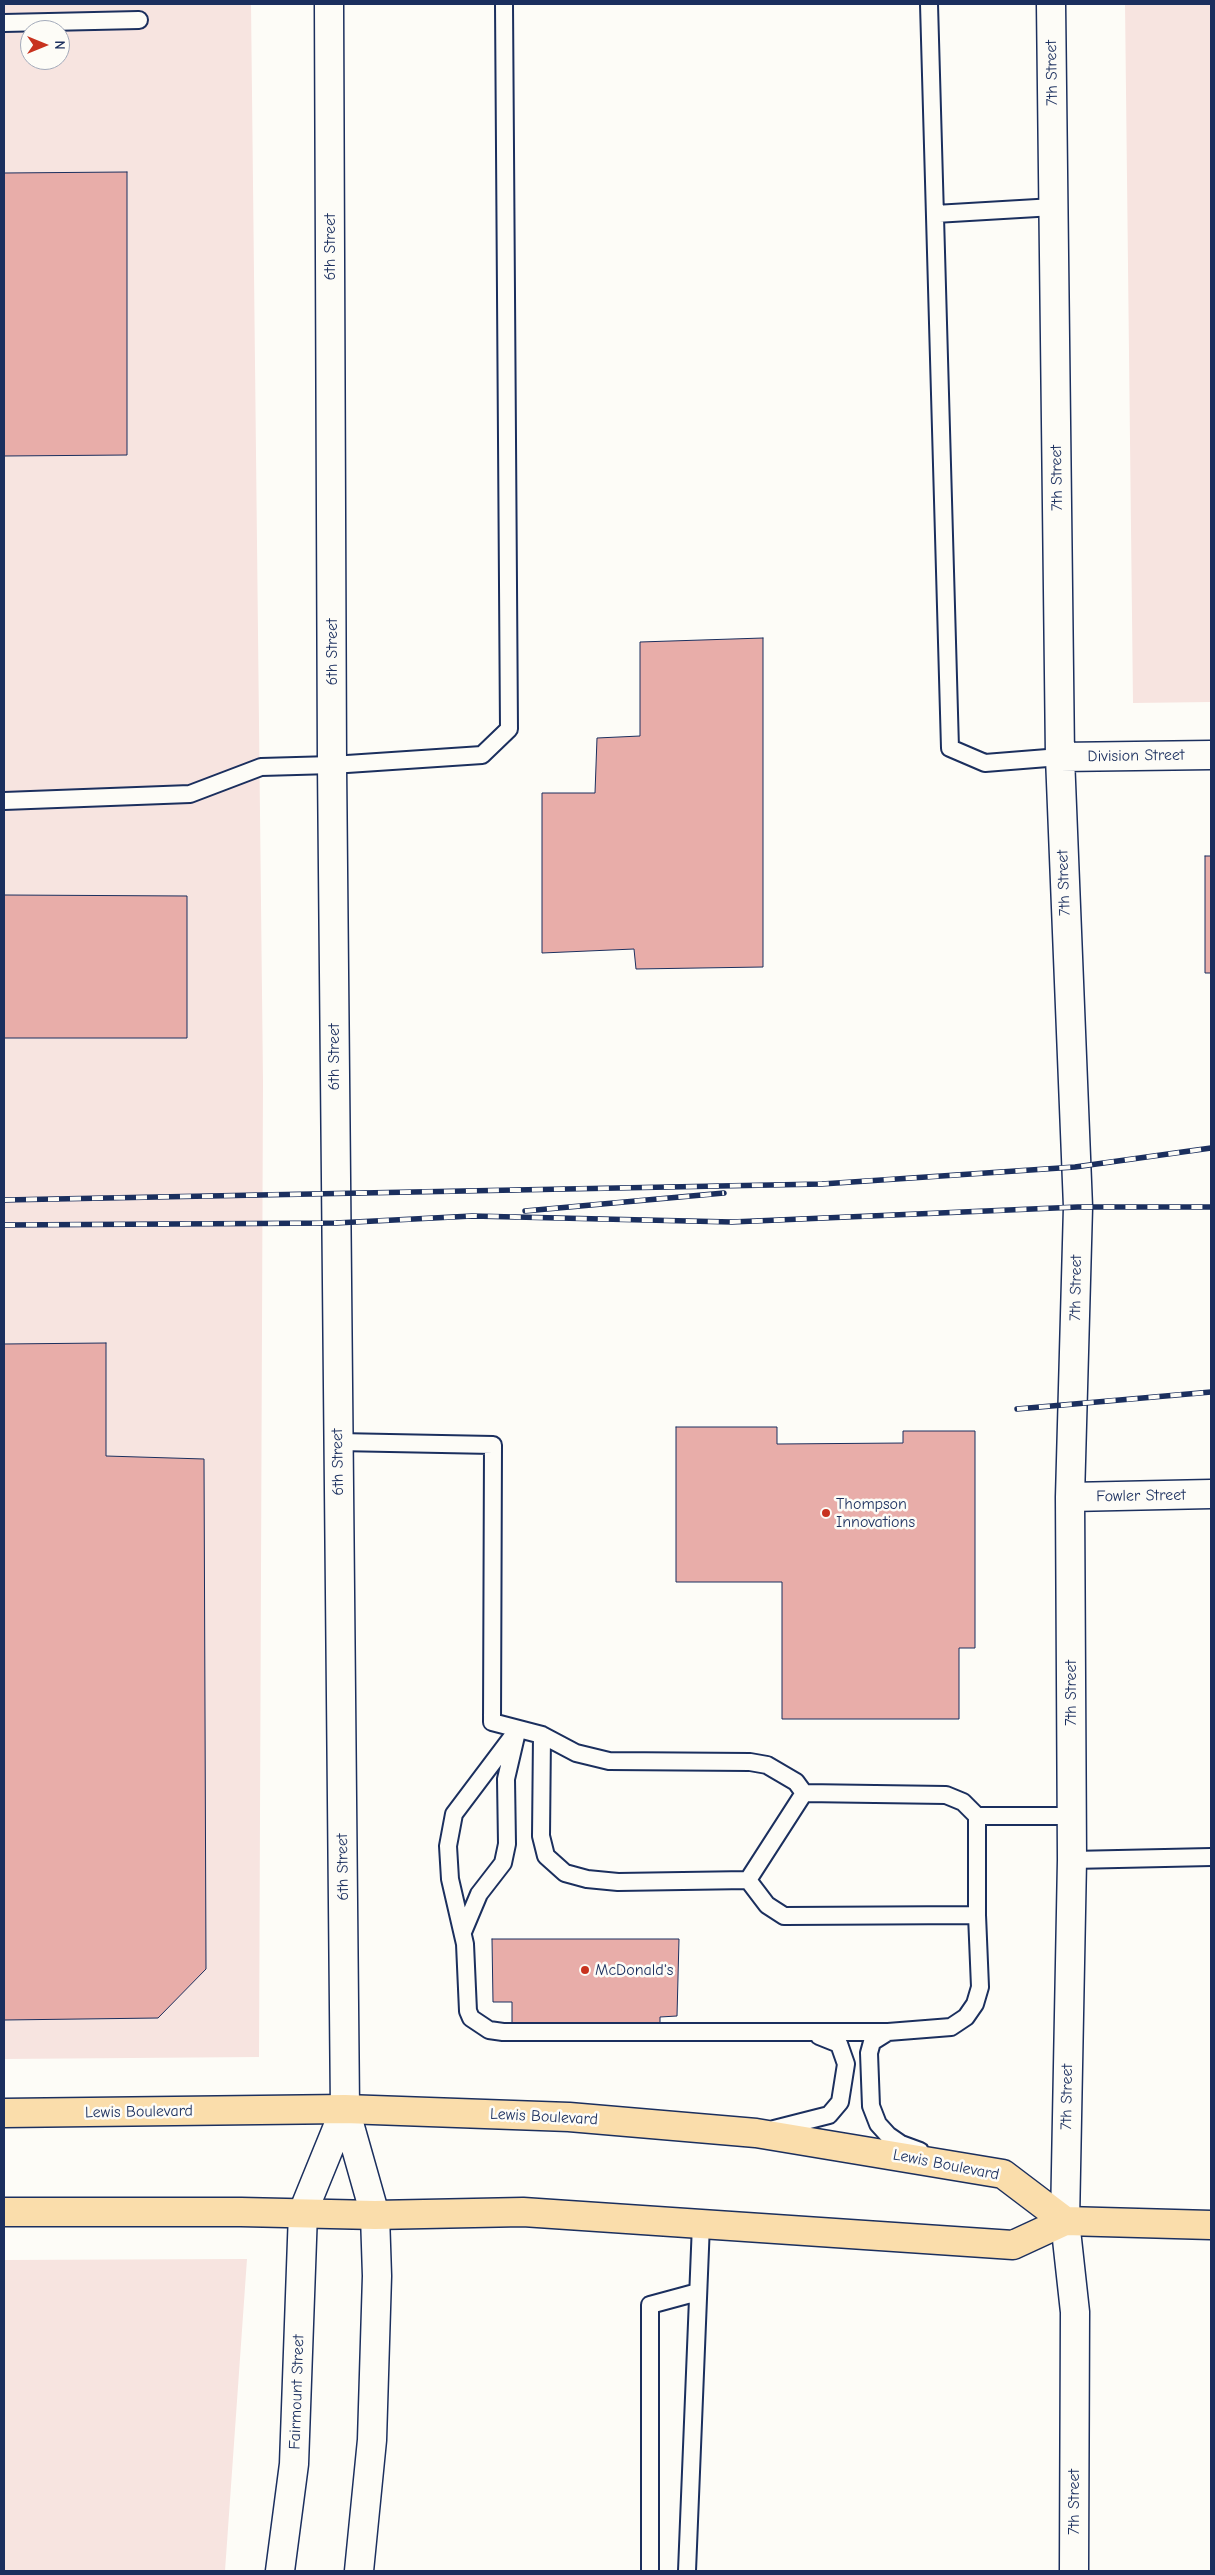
<!DOCTYPE html>
<html>
<head>
<meta charset="utf-8">
<style>
	body { margin:0 }
	#map { position:relative; width:1215px; height:2575px; overflow:hidden; background:#fdfcf7; font-family:"Comic Neue",sans-serif }
	canvas { display:block }
	.frame { position:absolute; inset:0; border:5px solid #1b2f5e; pointer-events:none }
	.north { position:absolute; left:20px; top:20px; width:50px; height:50px; box-sizing:border-box; background:#fdfcf7; border:1px solid #a3aaba; border-radius:50%; rotate:90deg; font-size:14px; font-weight:700; line-height:20px; text-align:center; color:#1b2f5e }
	.north::after { content:''; display:block; margin:auto; width:18px; height:22px; background:#c8321e; clip-path:polygon(50% 0,100% 100%,50% 72%,0 100%) }
</style>
</head>
<body>
<div id="map">
<canvas width="1215" height="2575"></canvas>
<div class="frame"></div>
<div class="north">N</div>
</div>
<script>
const ctx = document.querySelector('canvas').getContext('2d');
ctx.lineJoin = 'round';
function fill(path, color) {
  ctx.fillStyle = color;
  ctx.fill(path, 'evenodd');
}
function toPath(rows) {
  const path = new Path2D();
  for (const r of rows) {
    path.moveTo(r[0], r[1]);
    for (let i = 2; i < r.length; i += 2) path.lineTo(r[i], r[i + 1]);
  }
  return path;
}
function strokePath(path, color, width, dash) {
  ctx.strokeStyle = color;
  ctx.lineWidth = width;
  ctx.lineCap = dash ? 'butt' : 'round';
  ctx.setLineDash(dash || []);
  ctx.stroke(path);
}
function write(font, color, halo, rows, align = 'center') {
  ctx.font = font + ' "Comic Neue",sans-serif';
  ctx.lineWidth = 5;
  ctx.setLineDash([]);
  ctx.textBaseline = 'middle';
  ctx.strokeStyle = halo;
  ctx.fillStyle = color;
  for (const [text, x, y, turn = 0] of rows) {
    ctx.save();
    ctx.translate(x, y);
    ctx.rotate((+turn || 0) * Math.PI / 180);
    ctx.textAlign = isNaN(turn) ? turn : align;
    if (halo) ctx.strokeText(text, 0, 0);
    ctx.fillText(text, 0, 0);
    ctx.restore();
  }
}
const built = toPath([
	[4,4,251,4,263,1082,259,2057,4,2059],
	[30,30,60,30,60,60,30,60],
	[1125,4,1211,4,1211,702,1133,703],
	[247,2259,225,2571,4,2571,4,2260]
]);
const building = toPath([
	[127,172,127,455,4,456,4,173,127,172],
	[763,638,763,967,636,969,634,949,542,953,542,793,595,793,597,738,640,736,640,642,763,638],
	[1205,856,1211,856,1211,973,1205,973,1205,856],
	[4,895,187,896,187,1038,4,1038,4,895],
	[106,1343,106,1456,204,1459,206,1969,158,2018,4,2020,4,1344,106,1343],
	[676,1427,777,1427,777,1444,903,1443,903,1431,975,1431,975,1648,959,1648,959,1719,782,1719,782,1582,676,1582,676,1427],
	[492,1939,679,1939,677,2016,660,2017,660,2028,540,2031,539,2023,512,2024,512,2002,493,2002,492,1939]
]);
const service = toPath([
	[929,4,950,748,985,763,1060,757],
	[4,23,139,20],
	[935,214,1054,207],
	[4,801,190,794,261,767,332,765,482,755,509,729,504,4],
	[338,1442,493,1445,492,1722,542,1735,576,1753,609,1761,750,1762,767,1765,796,1782,804,1793,946,1795,963,1802,977,1816,1072,1816],
	[518,1729,454,1814,448,1846,450,1879,465,1944,468,2011,471,2018,489,2030,503,2032,888,2032,951,2027,966,2017,975,2004,980,1987,977,1915],
	[542,1735,541,1836,546,1856,565,1873,587,1879,618,1882,748,1880,804,1793],
	[1072,1860,1211,1857],
	[748,1880,767,1905,784,1916,977,1915,977,1816],
	[463,1932,479,1894,503,1863,507,1844,506,1779,516,1736],
	[888,2032,872,2042,869,2053,871,2106,878,2124,888,2135,901,2144,920,2151],
	[774,2129,829,2115,840,2102,846,2064,839,2044,819,2036],
	[650,2571,650,2305,698,2292],
	[687,2571,701,2224]
]);
const minor = toPath([
	[1051,4,1060,757,1078,1207,1070,1497,1072,1860,1065,2221,1075,2312,1074,2571],
	[1060,757,1211,755],
	[1070,1497,1211,1494]
]);
const secondary = toPath([
	[329,4,332,765,345,2109,375,2215,377,2276,372,2440,359,2571],
	[280,2571,294,2464,303,2212,345,2109]
]);
const primary = toPath([
	[4,2113,345,2109,569,2117,756,2133,1003,2174,1065,2221],
	[4,2212,241,2212,375,2215,523,2212,1013,2245,1065,2221,1211,2225]
]);
const rail = toPath([
	[4,1200,822,1184,1075,1167,1211,1148],
	[525,1211,724,1193],
	[4,1225,336,1223,472,1216,732,1222,1078,1207,1211,1207],
	[1017,1409,1211,1392]
]);
const markers = [
	[826,1513,5,"#c8321e"],
	[585,1970,5,"#c8321e"]
];
const streetNames = [
	["7th Street",1052,73,-91],
	["6th Street",330,247,-90],
	["7th Street",1057,478,-91],
	["6th Street",332,652,-90],
	["Division Street",1136,756,-1],
	["7th Street",1064,883,-92],
	["6th Street",334,1057,-90],
	["7th Street",1076,1288,-89],
	["6th Street",338,1462,-91],
	["Fowler Street",1141,1496,-1],
	["7th Street",1071,1693,-90],
	["6th Street",343,1867,-91],
	["7th Street",1067,2097,-89],
	["Lewis Boulevard",139,2112,-1],
	["Lewis Boulevard",544,2117,3],
	["Lewis Boulevard",946,2165,11],
	["Fairmount Street",297,2392,-88],
	["7th Street",1074,2502,-90]
];
const poiNames = [
	["Thompson",836,1504],
	["Innovations",836,1522],
	["McDonald's",595,1970]
];
fill(built, '#f7e4e0');
fill(building, '#e8ada9');
strokePath(building, '#1b2f5e', 1);
strokePath(service, '#1b2f5e', 20);
strokePath(minor, '#1b2f5e', 31);
strokePath(secondary, '#1b2f5e', 31);
strokePath(primary, '#1b2f5e', 31);
strokePath(service, '#fdfcf7', 16);
strokePath(minor, '#fdfcf7', 28);
strokePath(secondary, '#fdfcf7', 28);
strokePath(primary, '#faddab', 28);
strokePath(rail, '#1b2f5e', 5.5);
strokePath(rail, '#fdfcf7', 4, [11]);
for (const [x, y, r, color] of markers) {
  const dot = new Path2D();
  dot.arc(x, y, r, 0, 2 * Math.PI);
  ctx.fillStyle = color;
  ctx.fill(dot);
  strokePath(dot, '#fdfcf7', 2);
}
write('16px', '#1b2f5e', '#fdfcf7', streetNames);
write('16px', '#1b2f5e', '#fdfcf7', poiNames, 'left');
</script>
</body>
</html>
